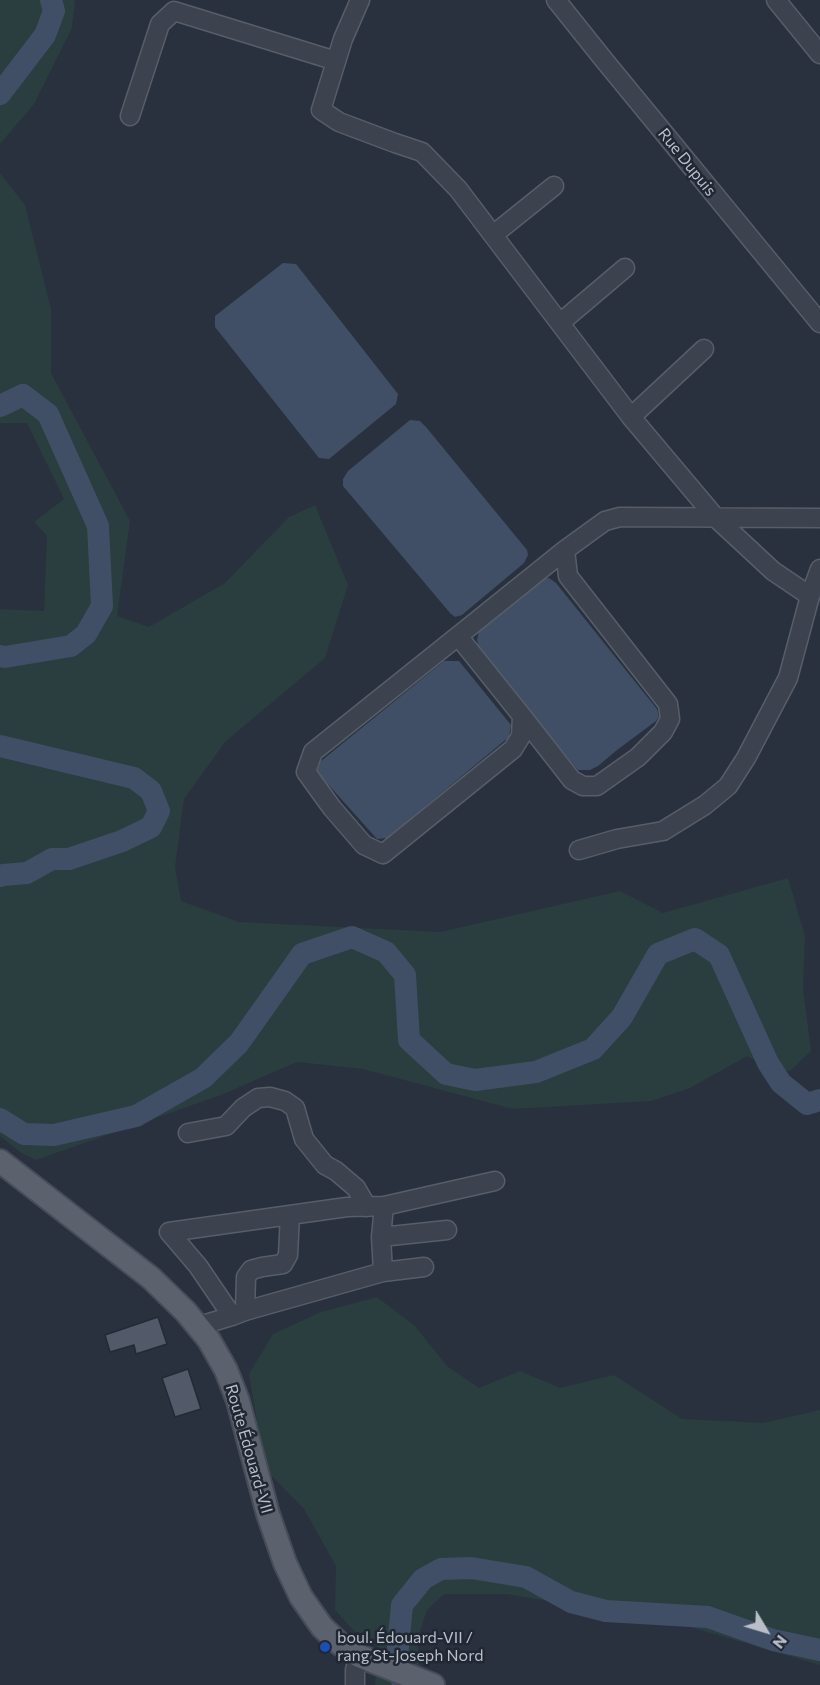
<!DOCTYPE html>
<html>
<head>
<meta charset="utf-8">
<style>
	body { margin:0 }
	#map { position:relative; width:820px; height:1685px; overflow:hidden; background:#29313e; font-family:Commissioner,sans-serif }
	canvas { display:block }
	.north { position:absolute; left:736px; top:1601px; width:60px; height:60px; -webkit-text-stroke:4px #212834; paint-order:stroke; rotate:128deg; font-size:16px; font-weight:700; line-height:24px; text-align:center; color:#b9bfc9 }
	.north::after { content:''; display:block; margin:auto; width:21px; height:27px; background:#b9bfc9; clip-path:polygon(50% 0,100% 100%,50% 72%,0 100%) }
</style>
</head>
<body>
<div id="map">
<canvas width="820" height="1685"></canvas>
<div class="north">N</div>
</div>
<script>
const ctx = document.querySelector('canvas').getContext('2d');
ctx.lineJoin = 'round';
function fill(path, color) {
  ctx.fillStyle = color;
  ctx.fill(path, 'evenodd');
}
function toPath(rows) {
  const path = new Path2D();
  for (const r of rows) {
    path.moveTo(r[0], r[1]);
    for (let i = 2; i < r.length; i += 2) path.lineTo(r[i], r[i + 1]);
  }
  return path;
}
function strokePath(path, color, width, dash) {
  ctx.strokeStyle = color;
  ctx.lineWidth = width;
  ctx.lineCap = dash ? 'butt' : 'round';
  ctx.setLineDash(dash || []);
  ctx.stroke(path);
}
function write(font, color, halo, rows, align = 'center') {
  ctx.font = font + ' Commissioner,sans-serif';
  ctx.lineWidth = 5;
  ctx.setLineDash([]);
  ctx.textBaseline = 'middle';
  ctx.strokeStyle = halo;
  ctx.fillStyle = color;
  for (const [text, x, y, turn = 0] of rows) {
    ctx.save();
    ctx.translate(x, y);
    ctx.rotate((+turn || 0) * Math.PI / 180);
    ctx.textAlign = isNaN(turn) ? turn : align;
    if (halo) ctx.strokeText(text, 0, 0);
    ctx.fillText(text, 0, 0);
    ctx.restore();
  }
}
const green = toPath([
	[0,0,75,0,72,28,34,104,0,144],
	[0,173,25,205,51,309,51,373,130,521,117,616,149,627,225,583,289,517,315,505,348,585,325,658,225,742,184,799,175,867,181,901,239,922,440,932,620,891,663,913,788,878,805,936,803,989,811,1051,790,1071,772,1069,747,1056,690,1088,651,1101,513,1109,363,1069,297,1062,221,1095,36,1160,20,1152,0,1136,0,609,44,611,47,536,34,522,64,499,27,423,0,423],
	[377,1297,415,1326,447,1366,479,1388,520,1371,560,1388,614,1375,682,1419,763,1423,820,1410,820,1665,666,1620,506,1594,444,1594,427,1610,417,1640,423,1685,375,1685,378,1647,353,1630,335,1610,336,1566,304,1509,265,1469,249,1374,273,1334,321,1312]
]);
const water = toPath([
	[283,263,296,264,398,394,396,404,329,459,319,458,215,327,215,316],
	[410,420,420,421,426,427,527,550,528,555,524,563,462,615,455,617,450,613,343,486,343,479,348,471],
	[549,578,556,583,657,709,659,717,656,721,617,750,598,766,590,770,578,770,480,652,477,640,479,631,541,579],
	[444,661,459,661,511,725,509,737,387,838,377,839,317,772,321,761]
]);
const river = toPath([
	[0,94,45,35,54,11,51,0],
	[0,406,23,395,48,414,98,526,102,606,86,634,71,646,5,657,0,656],
	[0,746,134,778,151,791,159,811,151,827,122,841,69,859,52,859,27,873,3,875,0,876],
	[0,1119,24,1134,54,1135,136,1116,203,1078,239,1043,302,954,352,937,386,952,405,975,409,1040,446,1074,475,1080,536,1072,593,1049,622,1017,658,954,695,939,719,955,768,1063,781,1083,807,1104,820,1100],
	[403,1685,397,1657,402,1605,423,1579,441,1569,471,1568,526,1577,571,1602,606,1611,708,1617,773,1640,820,1650]
]);
const building = toPath([
	[158,1317,167,1344,136,1354,134,1345,110,1352,105,1335,158,1317],
	[188,1369,201,1409,175,1417,162,1378,188,1369]
]);
const minor = toPath([
	[360,0,343,39,321,110,339,122,395,143,422,152,458,189,631,417,716,518,773,571,810,596],
	[556,0,604,60,820,323],
	[776,0,820,54],
	[130,116,160,24,174,11,336,61],
	[493,235,554,186],
	[560,323,625,268],
	[631,417,704,349],
	[458,636,522,716,521,736,513,749,383,854,364,845,332,808,306,772,313,752,458,636,565,550],
	[522,716,572,780,583,786,597,786,638,757,663,732,670,719,668,704,568,576,565,550,605,521,620,517,820,518],
	[579,850,617,839,663,831,705,805,728,786,746,758,788,678,810,596,820,569],
	[188,1133,226,1126,243,1108,258,1098,270,1097,285,1101,295,1108,304,1139,325,1165,336,1171,356,1188,367,1207],
	[384,1206,495,1181],
	[381,1237,447,1230],
	[383,1272,424,1267],
	[245,1311,246,1277,251,1270,262,1267,283,1264,288,1255,290,1215],
	[199,1326,232,1316,245,1311,383,1272,381,1237,384,1206,347,1207,169,1232,198,1266,232,1316],
	[355,1685,355,1670,359,1656]
]);
const major = toPath([
	[0,1161,151,1278,186,1312,209,1340,226,1370,238,1401,268,1514,285,1563,301,1597,322,1627,340,1644,359,1656,433,1685]
]);
const markers = [
	[325,1647,6,"#1a4fb4"]
];
const streetNames = [
	["Rue Dupuis",687,162,51],
	["Route Édouard-VII",249,1449,74]
];
const poiNames = [
	["boul. Édouard-VII /",337,1638],
	["rang St-Joseph Nord",337,1656]
];
fill(green, '#2a3d3f');
fill(water, '#404f66');
strokePath(river, '#404f66', 22);
fill(building, '#525a69');
strokePath(building, '#232a36', 1.5);
strokePath(minor, '#575e69', 21);
strokePath(major, '#464c58', 26);
strokePath(minor, '#3c434f', 18);
strokePath(major, '#5b626e', 22);
for (const [x, y, r, color] of markers) {
  const dot = new Path2D();
  dot.arc(x, y, r, 0, 2 * Math.PI);
  ctx.fillStyle = color;
  ctx.fill(dot);
  strokePath(dot, '#212834', 2);
}
write('16px', '#b9bfc9', '#212834', streetNames);
write('16px', '#b9bfc9', '#212834', poiNames, 'left');
</script>
</body>
</html>
